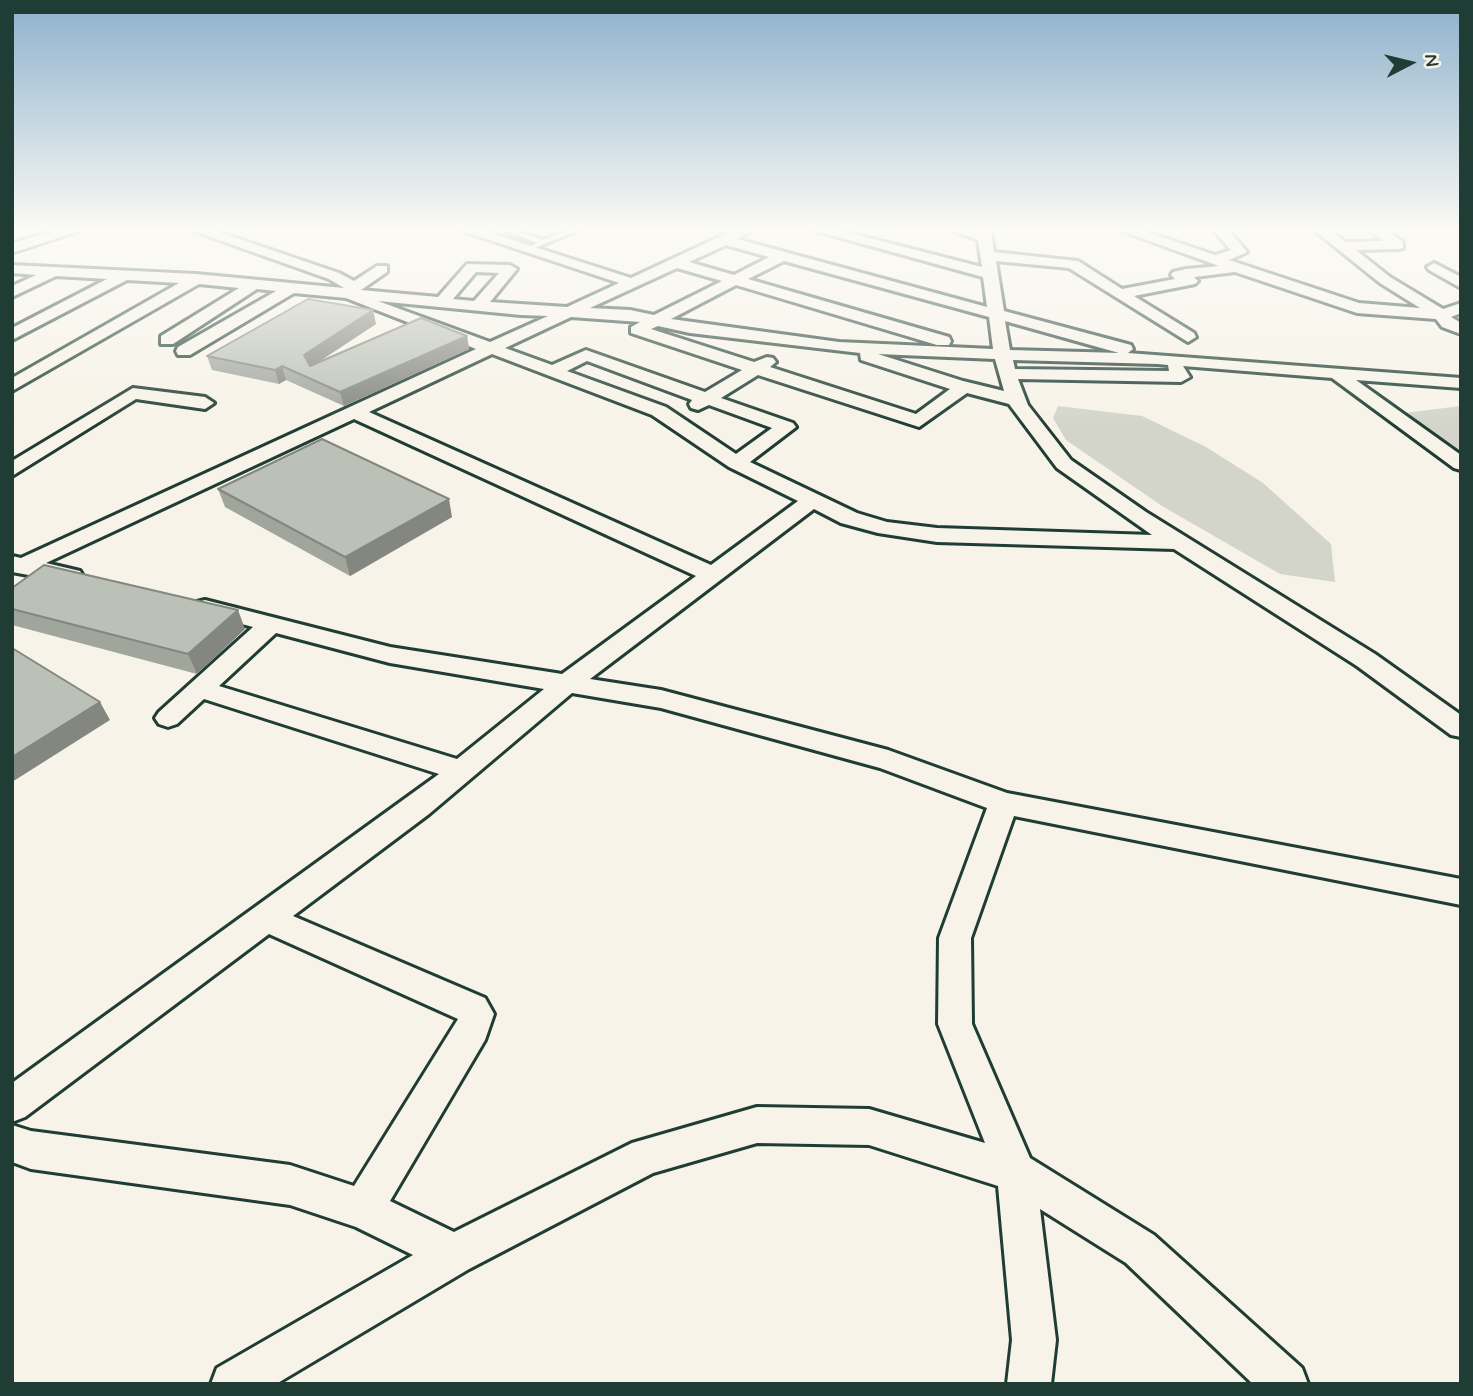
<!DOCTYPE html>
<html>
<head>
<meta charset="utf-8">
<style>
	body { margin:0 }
	#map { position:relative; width:1473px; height:1396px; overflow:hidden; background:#f7f3e8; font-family:Mynerve,sans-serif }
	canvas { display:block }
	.frame { position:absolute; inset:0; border:14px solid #1f3d34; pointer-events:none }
	.north { position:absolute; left:1375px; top:28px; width:70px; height:70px; -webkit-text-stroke:5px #f7f3e8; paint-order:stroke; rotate:83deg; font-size:19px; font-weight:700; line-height:28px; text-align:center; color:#1f3d34 }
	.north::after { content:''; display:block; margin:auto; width:24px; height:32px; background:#1f3d34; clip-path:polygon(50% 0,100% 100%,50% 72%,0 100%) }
</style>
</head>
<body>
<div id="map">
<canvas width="1473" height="1396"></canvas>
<div class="frame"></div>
<div class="north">N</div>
</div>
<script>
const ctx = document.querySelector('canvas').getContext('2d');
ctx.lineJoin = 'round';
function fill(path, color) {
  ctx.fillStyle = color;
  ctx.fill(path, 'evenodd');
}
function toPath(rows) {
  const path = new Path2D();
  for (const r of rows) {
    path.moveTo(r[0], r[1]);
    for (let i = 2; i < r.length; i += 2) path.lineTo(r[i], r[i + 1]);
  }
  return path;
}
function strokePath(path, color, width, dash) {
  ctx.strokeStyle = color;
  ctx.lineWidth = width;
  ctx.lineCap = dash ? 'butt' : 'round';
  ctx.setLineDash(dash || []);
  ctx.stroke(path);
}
const built = toPath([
	[473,230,583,230,536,249]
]);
const green = toPath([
	[1058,406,1142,416,1206,447,1263,483,1331,544,1335,582,1280,574,1162,506,1066,440,1053,418],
	[1461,406,1461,451,1404,413]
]);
const service = toPath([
	[504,230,514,230,543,240,569,230,579,230,527,251,525,250,525,248,537,243,504,230]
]);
const minor = toPath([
	[191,230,213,230,339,273,354,281,377,266,387,266,387,272,361,290,438,297,467,264,510,265,517,269,490,302,567,307,619,283,460,230,482,230,631,278,734,230,753,230,737,239,987,307,983,277,813,230,838,230,982,267,978,240,951,230,991,230,994,252,1078,261,1122,289,1175,279,1171,275,1173,272,1186,269,1219,266,1119,230,1141,230,1215,255,1231,250,1213,230,1228,230,1247,252,1229,260,1359,303,1420,308,1380,283,1314,230,1330,230,1345,242,1383,241,1369,230,1386,230,1403,242,1403,248,1398,249,1356,250,1390,277,1443,309,1461,303,1461,313,1451,317,1461,323,1461,334,1442,327,1436,319,1357,313,1235,272,1194,277,1198,281,1195,284,1134,296,1194,333,1196,337,1188,342,1069,268,996,261,1004,311,1131,345,1133,349,1128,353,1461,378,1461,388,1356,380,1461,455,1461,470,1454,468,1332,378,1183,366,1190,377,1181,382,1018,379,1028,405,1071,460,1146,512,1375,654,1461,715,1461,737,1451,735,1357,666,1174,549,937,542,878,533,841,523,814,509,590,679,661,690,888,750,1007,793,1461,879,1461,905,1014,816,971,938,972,1024,1030,1158,1154,1235,1302,1368,1308,1384,1253,1384,1126,1263,1040,1209,1056,1340,1051,1384,1007,1384,1012,1340,998,1186,869,1145,757,1143,653,1173,469,1269,276,1384,211,1384,217,1368,413,1255,356,1227,290,1205,31,1169,12,1162,12,1125,31,1131,290,1165,354,1186,458,1019,269,934,25,1117,12,1122,12,1083,439,774,204,699,177,724,168,727,159,724,155,718,159,712,253,627,197,612,193,607,197,602,205,600,390,647,562,674,696,576,354,419,46,563,80,571,83,576,80,581,72,583,12,572,12,556,21,558,476,349,346,298,294,293,190,355,178,355,176,351,178,347,276,291,257,289,173,344,161,344,161,336,239,288,199,284,12,391,12,378,179,283,127,280,12,340,12,328,107,279,56,276,12,297,12,286,36,275,12,273,12,265,196,274,344,288,329,279,191,230],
	[726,245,769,257,734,275,689,262,726,245],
	[784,261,989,317,993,349,839,342,671,319,736,285,937,345,949,345,951,341,949,337,748,279,784,261],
	[677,268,722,281,654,315,630,310,590,308,677,268],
	[476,272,499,273,474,301,453,299,476,272],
	[378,301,521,315,548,316,490,342,378,301],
	[571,317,640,322,631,327,631,333,742,370,705,392,586,350,552,365,505,348,571,317],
	[1005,321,1119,353,1121,353,1010,350,1005,321],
	[658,326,690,333,860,353,861,360,950,389,916,414,770,367,776,362,773,358,767,357,754,362,651,329,658,326],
	[492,354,652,415,729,467,798,501,711,565,369,412,492,354],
	[878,354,995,359,1004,391,963,381,878,354],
	[1013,360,1158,364,1168,365,1169,371,1015,369,1013,360],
	[587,361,692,400,689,404,691,408,698,410,709,405,772,428,736,454,666,407,567,371,587,361],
	[758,375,919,427,967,393,1009,404,1057,468,1152,535,937,528,887,522,857,513,750,462,796,427,793,423,721,398,758,375],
	[276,633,390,663,544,689,457,759,219,686,276,633],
	[572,693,661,708,880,768,987,808,939,938,938,1024,985,1143,869,1109,757,1107,632,1143,454,1232,390,1201,485,1040,494,1014,485,998,293,916,429,814,572,693],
	[1434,263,1461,277,1461,288,1429,270,1427,267,1434,263],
	[133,388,205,397,214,403,205,409,136,399,12,476,12,461,133,388]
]);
const tertiary = toPath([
	[56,230,83,230,12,253,12,243,56,230]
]);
const wall = toPath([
	[376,324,314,364,467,336,469,349,344,406,286,380,279,384,212,370,207,356],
	[218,489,452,517,350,576,225,507],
	[12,588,245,629,197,674,12,625]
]);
const shadedWall = toPath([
	[269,230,280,230,270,234],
	[373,310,376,324,308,369,304,355],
	[467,336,469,349,344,406,340,392],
	[282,366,286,380,279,384,275,370],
	[449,499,452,517,350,576,345,557],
	[238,610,245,629,197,674,188,654],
	[100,702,110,720,12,782,12,757]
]);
const building = toPath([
	[308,299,373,310,304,355,310,366,421,318,467,336,340,392,282,366,275,370,207,356,308,299],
	[322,439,449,499,345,557,218,489,322,439],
	[44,565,238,610,188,654,12,609,12,588,44,565],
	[12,648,100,702,12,757,12,648]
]);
fill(built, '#e5e4d9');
fill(green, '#d3d5ca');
strokePath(service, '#1f3d34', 6);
strokePath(minor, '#1f3d34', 6);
strokePath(tertiary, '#1f3d34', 5);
fill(service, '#f7f3e8');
fill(minor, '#f7f3e8');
fill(tertiary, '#f7f3e8');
fill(wall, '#a1a69d');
fill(shadedWall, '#83877f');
fill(building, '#bbc1b6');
strokePath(building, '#83877f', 2);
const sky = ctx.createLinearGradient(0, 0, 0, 426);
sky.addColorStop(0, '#8db1cc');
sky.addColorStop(0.54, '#fbfaf5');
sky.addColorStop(1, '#fbfaf500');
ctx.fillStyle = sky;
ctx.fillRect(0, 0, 1473, 426);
</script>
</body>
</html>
